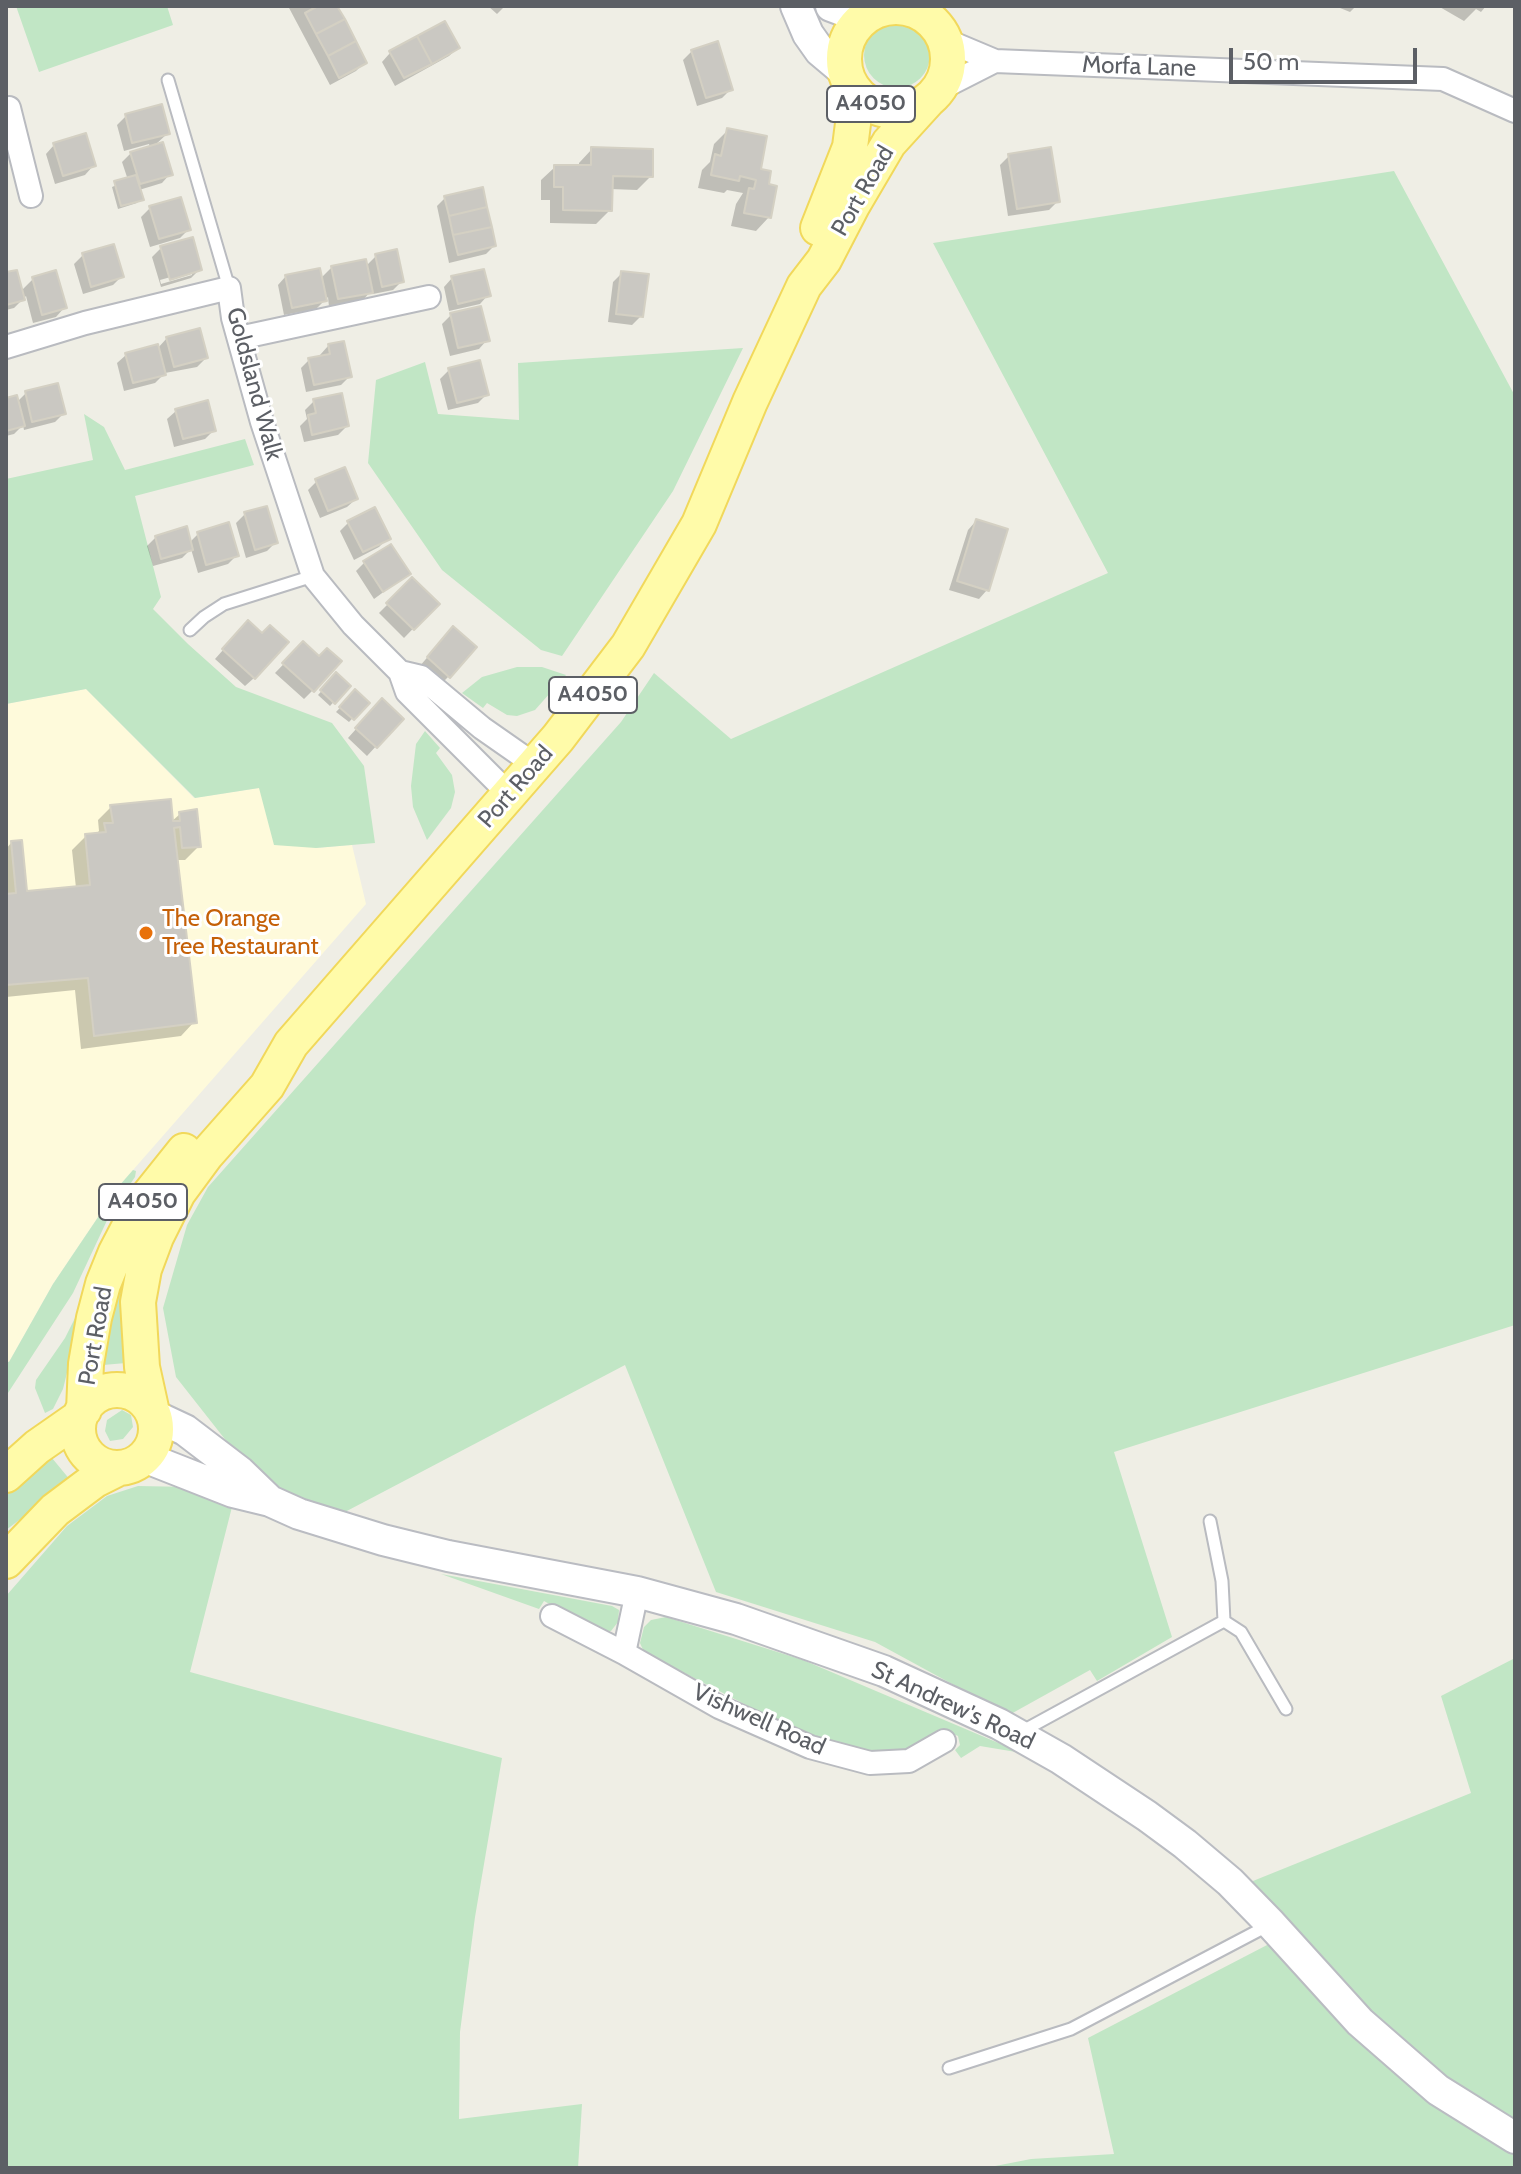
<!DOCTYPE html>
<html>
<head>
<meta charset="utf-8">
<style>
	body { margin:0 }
	#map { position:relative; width:1521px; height:2174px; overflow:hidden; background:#efeee5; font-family:Cabin,sans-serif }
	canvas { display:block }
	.frame { position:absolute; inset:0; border:8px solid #5c5f65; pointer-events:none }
	.scale { position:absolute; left:1229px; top:48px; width:188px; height:36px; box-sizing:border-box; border:4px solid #5c5f65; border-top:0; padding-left:10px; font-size:24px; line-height:28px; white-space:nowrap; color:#5c5f65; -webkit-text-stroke:6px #fff; paint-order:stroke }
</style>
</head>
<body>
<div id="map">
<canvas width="1521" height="2174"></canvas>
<div class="frame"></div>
<div class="scale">50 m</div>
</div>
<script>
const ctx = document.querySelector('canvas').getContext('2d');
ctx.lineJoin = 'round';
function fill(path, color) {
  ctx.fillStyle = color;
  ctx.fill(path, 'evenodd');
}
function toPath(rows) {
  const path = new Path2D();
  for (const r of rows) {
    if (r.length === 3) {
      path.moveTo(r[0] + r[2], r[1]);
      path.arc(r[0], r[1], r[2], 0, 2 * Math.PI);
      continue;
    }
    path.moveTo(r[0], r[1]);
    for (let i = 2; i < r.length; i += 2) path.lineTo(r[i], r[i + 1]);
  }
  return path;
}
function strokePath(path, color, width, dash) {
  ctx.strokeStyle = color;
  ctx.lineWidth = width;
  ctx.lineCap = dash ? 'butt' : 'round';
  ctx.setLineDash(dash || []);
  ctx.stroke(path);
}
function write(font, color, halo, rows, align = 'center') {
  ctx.font = font + ' Cabin,sans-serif';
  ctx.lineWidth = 6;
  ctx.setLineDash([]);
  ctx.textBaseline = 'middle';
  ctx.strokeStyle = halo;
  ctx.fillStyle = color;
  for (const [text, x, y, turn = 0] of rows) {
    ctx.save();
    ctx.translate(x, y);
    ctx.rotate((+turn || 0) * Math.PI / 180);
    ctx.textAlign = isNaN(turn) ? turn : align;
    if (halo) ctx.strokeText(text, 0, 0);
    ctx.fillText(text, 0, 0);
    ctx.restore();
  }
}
const commercial = toPath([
	[86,689,194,798,259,788,316,848,352,845,366,904,119,1186,53,1284,9,1362,6,1361,6,704]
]);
const green = toPath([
	[16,6,167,6,173,25,39,72],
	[897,55,33],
	[1394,171,1515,396,1515,1325,1114,1452,1172,1637,1097,1681,1090,1670,1009,1715,875,1642,716,1592,625,1365,343,1513,285,1497,235,1452,176,1377,163,1308,187,1225,208,1187,621,722,654,673,731,739,1108,573,933,243],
	[743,348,673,491,562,656,541,650,442,570,368,463,376,380,425,362,438,414,519,420,518,363],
	[84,414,104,427,125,470,245,439,254,465,135,496,161,597,153,609,188,644,236,687,332,723,364,766,375,843,316,848,274,845,259,788,195,798,86,689,6,704,6,479,93,460],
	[517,667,542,667,566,675,535,710,517,716,507,715,487,703,483,708,462,693,482,677],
	[425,731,440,748,436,753,452,775,455,792,451,808,427,840,413,807,411,786,416,744],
	[133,1170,136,1171,135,1177,110,1214,73,1293,6,1396,6,1361,9,1362,53,1284,119,1186],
	[134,1240,126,1363,103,1365,111,1299],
	[86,1296,63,1389,53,1409,45,1413,35,1388,36,1380,65,1338],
	[122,1410,131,1415,133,1427,123,1439,110,1441,105,1431,107,1420],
	[52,1458,71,1481,6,1530,6,1496,25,1476],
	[138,1486,191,1487,232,1507,190,1672,502,1758,475,1917,460,2032,459,2119,582,2104,578,2168,6,2168,6,1596,67,1526,107,1496],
	[441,1574,612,1606,619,1610,618,1622,611,1631,598,1631,544,1601,539,1609],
	[666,1617,803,1660,1022,1753,980,1746,961,1758,955,1750,960,1745,958,1736,946,1731,910,1753,873,1753,800,1733,644,1652,640,1643,644,1627,651,1620],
	[1515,1658,1515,2126,1451,2085,1379,2021,1248,1883,1471,1793,1441,1696],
	[1269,1944,1425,2100,1515,2154,1515,2168,985,2168,1031,2159,1114,2154,1088,2038]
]);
const shadow = toPath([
	[288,6,335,6,365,62,356,71,330,85],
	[488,6,505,6,497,14],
	[1335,6,1356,6,1350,12],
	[1438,6,1486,6,1481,12,1476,9,1464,21],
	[458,48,449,56,395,86,382,62,390,53],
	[692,51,731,89,722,98,697,106,683,60],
	[126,116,168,133,154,146,170,174,162,183,139,190,141,199,137,203,118,209,112,187,128,180,122,162,131,153,150,148,149,144,124,151,117,125],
	[727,131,758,171,766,186,769,217,756,231,731,226,736,204,743,193,727,190,724,193,698,188,702,170,710,162,714,144],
	[54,145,93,166,85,175,55,184,46,154],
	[592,149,651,176,637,190,610,189,610,210,596,224,550,223,550,200,541,200,541,180,555,167,579,167,579,163],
	[1009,156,1058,201,1049,210,1008,216,1000,165],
	[445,198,494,246,486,254,449,263,437,206],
	[180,199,189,229,180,238,150,247,141,217,150,208],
	[161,248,200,269,191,278,161,287,152,257],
	[192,271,192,275,161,284,160,280],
	[83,255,122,276,113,285,83,294,74,264],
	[376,256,402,281,393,290,373,294,372,290,362,301,329,307,328,297,316,309,284,315,278,285,286,276,320,279,332,267,366,266],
	[622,273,641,316,632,325,608,322,613,282],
	[6,274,21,291,33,279,64,308,56,317,33,323,26,296,14,308,6,310],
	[452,278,488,295,480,304,449,311,444,287],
	[451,315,487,340,479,349,450,356,442,324],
	[167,338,206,358,197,367,165,373,155,383,124,391,117,363,126,355,157,349],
	[328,346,350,376,341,385,306,392,301,368,309,360,320,358,320,355],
	[449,370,486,395,478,403,448,410,440,379],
	[26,393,64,413,55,422,24,430,23,425,14,434,6,436,6,400,17,402],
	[314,401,347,426,338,435,304,442,300,426,307,419,305,410],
	[176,411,214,430,205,439,174,447,167,419],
	[317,481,356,499,347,507,320,518,308,490],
	[245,514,276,542,267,551,246,558,236,523],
	[976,521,987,590,979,599,949,590,968,530],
	[348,523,388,538,379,547,354,560,340,531],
	[198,534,237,555,228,564,198,573,191,549,182,558,153,566,147,546,156,537,189,543],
	[364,563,408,574,374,599,356,571],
	[412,580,437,604,404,638,379,613],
	[239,632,254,678,245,686,215,659],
	[444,638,449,676,440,685,419,667],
	[303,644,313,690,304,699,275,673],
	[336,675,348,686,330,706,318,695],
	[355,692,367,703,349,722,336,712],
	[373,710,401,719,367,756,348,738],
	[111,807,171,822,180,814,199,846,185,860,176,860,194,1022,181,1036,81,1049,75,990,6,997,6,849,11,843,26,893,76,888,72,850,86,836,95,835,99,831,98,820]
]);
const building = toPath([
	[318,6,337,6,345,19,316,34,305,13,318,6],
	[345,19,356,41,328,56,316,34,345,19],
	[445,21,460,48,432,64,417,36,445,21],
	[417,36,432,64,404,78,389,51,417,36],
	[356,41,367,63,339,78,328,56,356,41],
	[718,41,733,90,706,98,691,50,718,41],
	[162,104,170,134,132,143,125,114,162,104],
	[727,128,767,136,761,169,771,171,769,184,777,186,771,218,744,213,749,188,754,189,756,180,740,176,739,181,711,175,715,154,721,156,727,128],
	[86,133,96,166,63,176,53,143,86,133],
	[163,142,173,175,140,184,130,152,163,142],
	[591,147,653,149,653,177,613,176,612,211,563,210,563,187,554,187,554,165,591,165,591,147],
	[1051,147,1060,202,1017,209,1008,154,1051,147],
	[136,175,144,200,121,206,114,181,136,175],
	[483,187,487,207,449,216,444,196,483,187],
	[181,197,191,230,159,239,149,206,181,197],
	[487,207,492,227,453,235,449,216,487,207],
	[492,227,496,246,458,255,453,235,492,227],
	[193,237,202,270,170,280,160,246,193,237],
	[114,244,124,277,91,287,82,253,114,244],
	[397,249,404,282,382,287,375,254,397,249],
	[366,259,373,293,338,299,331,266,366,259],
	[320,268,327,301,292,308,285,275,320,268],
	[484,269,491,296,458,304,451,276,484,269],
	[17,270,25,300,6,305,6,272,17,270],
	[56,270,67,308,42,315,32,277,56,270],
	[621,271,649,274,643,317,616,314,621,271],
	[481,306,490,341,458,348,450,313,481,306],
	[200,328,208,358,174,367,166,337,200,328],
	[344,341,352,377,314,385,308,358,330,354,328,344,344,341],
	[158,344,166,375,133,383,125,353,158,344],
	[480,360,489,395,457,403,448,368,480,360],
	[58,383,66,414,32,422,25,391,58,383],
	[342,393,349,426,312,435,308,415,316,413,313,399,342,393],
	[17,395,25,426,6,431,6,398,17,395],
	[208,400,216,431,183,439,175,409,208,400],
	[345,467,358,499,328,511,315,479,345,467],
	[267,506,278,543,255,550,244,512,267,506],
	[375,507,391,539,363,552,347,521,375,507],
	[976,519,1008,529,989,591,957,581,976,519],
	[229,522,239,556,206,565,197,532,229,522],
	[187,526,193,550,161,559,155,536,187,526],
	[391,544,411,574,383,592,363,561,391,544],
	[412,577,440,604,414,630,386,603,412,577],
	[248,620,262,633,270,625,289,642,255,679,222,649,248,620],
	[453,626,477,647,450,678,427,657,453,626],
	[303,641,319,656,327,648,342,661,314,692,282,663,303,641],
	[336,672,351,686,335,704,320,690,336,672],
	[355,689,370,703,354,720,339,707,355,689],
	[382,698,404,719,377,748,355,728,382,698],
	[171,799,173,821,180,821,179,812,197,809,201,847,182,848,180,827,174,828,197,1023,94,1036,88,978,6,985,6,894,16,893,11,841,22,840,27,891,90,885,85,834,106,832,104,823,113,823,110,805,171,799]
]);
const lane = toPath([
	[168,80,229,288],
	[190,630,204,617,224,604,313,576],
	[1224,1621,1241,1632,1286,1709],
	[1019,1733,1224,1621,1222,1581,1210,1521],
	[949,2068,1071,2029,1269,1925]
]);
const street = toPath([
	[945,40,995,61,1443,79,1515,111],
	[936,91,995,61],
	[6,109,9,108,31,196],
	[239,338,429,297],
	[6,347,85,323,229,288,233,318,262,422,313,576,353,625,400,672,421,677,482,728,535,765],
	[400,672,407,692,509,794],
	[552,1616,624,1653,719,1707,810,1747,870,1763,909,1761,944,1741],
	[624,1653,637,1592]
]);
const secondary = toPath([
	[796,6,808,34,820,51,845,72],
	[831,6,847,12,871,13],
	[153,1415,185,1430,240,1472,269,1500],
	[144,1457,233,1492,270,1501,299,1514,383,1540,448,1556,637,1592,736,1619,884,1671,999,1724,1061,1759,1147,1816,1185,1844,1230,1882,1271,1924,1360,2022,1438,2090,1515,2138]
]);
const primary = toPath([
	[896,59,52],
	[818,228,850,147,855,108,853,88],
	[117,1429,39],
	[151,1408,142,1367,138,1302,144,1269,156,1237,178,1193,206,1155,267,1086,291,1044,558,738,628,646,699,524,750,402,804,286,824,260,852,206,889,143,929,99],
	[84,1410,86,1364,94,1318,103,1284,116,1252,140,1206,184,1151],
	[6,1475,37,1447,80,1417],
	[6,1561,55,1510,95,1480,119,1468]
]);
const markers = [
	[146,933,8,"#e8710a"]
];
const shields = [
	[871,104,88],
	[593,695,88],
	[143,1202,88]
];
const shieldNames = [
	["A4050",871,104],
	["A4050",593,695],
	["A4050",143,1202]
];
const streetNames = [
	["Morfa Lane",1139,67,2],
	["Port Road",863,191,-60],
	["Goldsland Walk",254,384,75],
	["Port Road",516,787,-49],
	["Port Road",96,1336,-80],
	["St Andrew's Road",953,1706,25],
	["Vishwell Road",759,1720,24]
];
const foodNames = [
	["The Orange",162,919],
	["Tree Restaurant",162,947]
];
fill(commercial, '#fefadb');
fill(green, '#c1e6c5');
fill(shadow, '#0003');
fill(building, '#cac8c2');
strokePath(building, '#d4d0c3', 2);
strokePath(lane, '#b9bbc0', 15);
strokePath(street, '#b9bbc0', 26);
strokePath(secondary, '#babcc2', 34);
strokePath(primary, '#f1d85b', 38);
strokePath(lane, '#fff', 11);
strokePath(street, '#fff', 22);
strokePath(secondary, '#fff', 30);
strokePath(primary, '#fffba9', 34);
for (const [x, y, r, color] of markers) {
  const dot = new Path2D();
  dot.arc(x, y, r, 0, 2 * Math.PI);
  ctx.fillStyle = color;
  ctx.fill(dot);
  strokePath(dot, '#fff', 3);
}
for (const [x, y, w] of shields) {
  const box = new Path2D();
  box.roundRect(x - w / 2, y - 18, w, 36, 6);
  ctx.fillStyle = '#fff';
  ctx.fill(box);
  strokePath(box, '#5c5f65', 2);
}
write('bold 22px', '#5c5f65', null, shieldNames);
write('24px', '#5c5f65', '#fff', streetNames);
write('24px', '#c56008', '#fff', foodNames, 'left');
</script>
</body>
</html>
